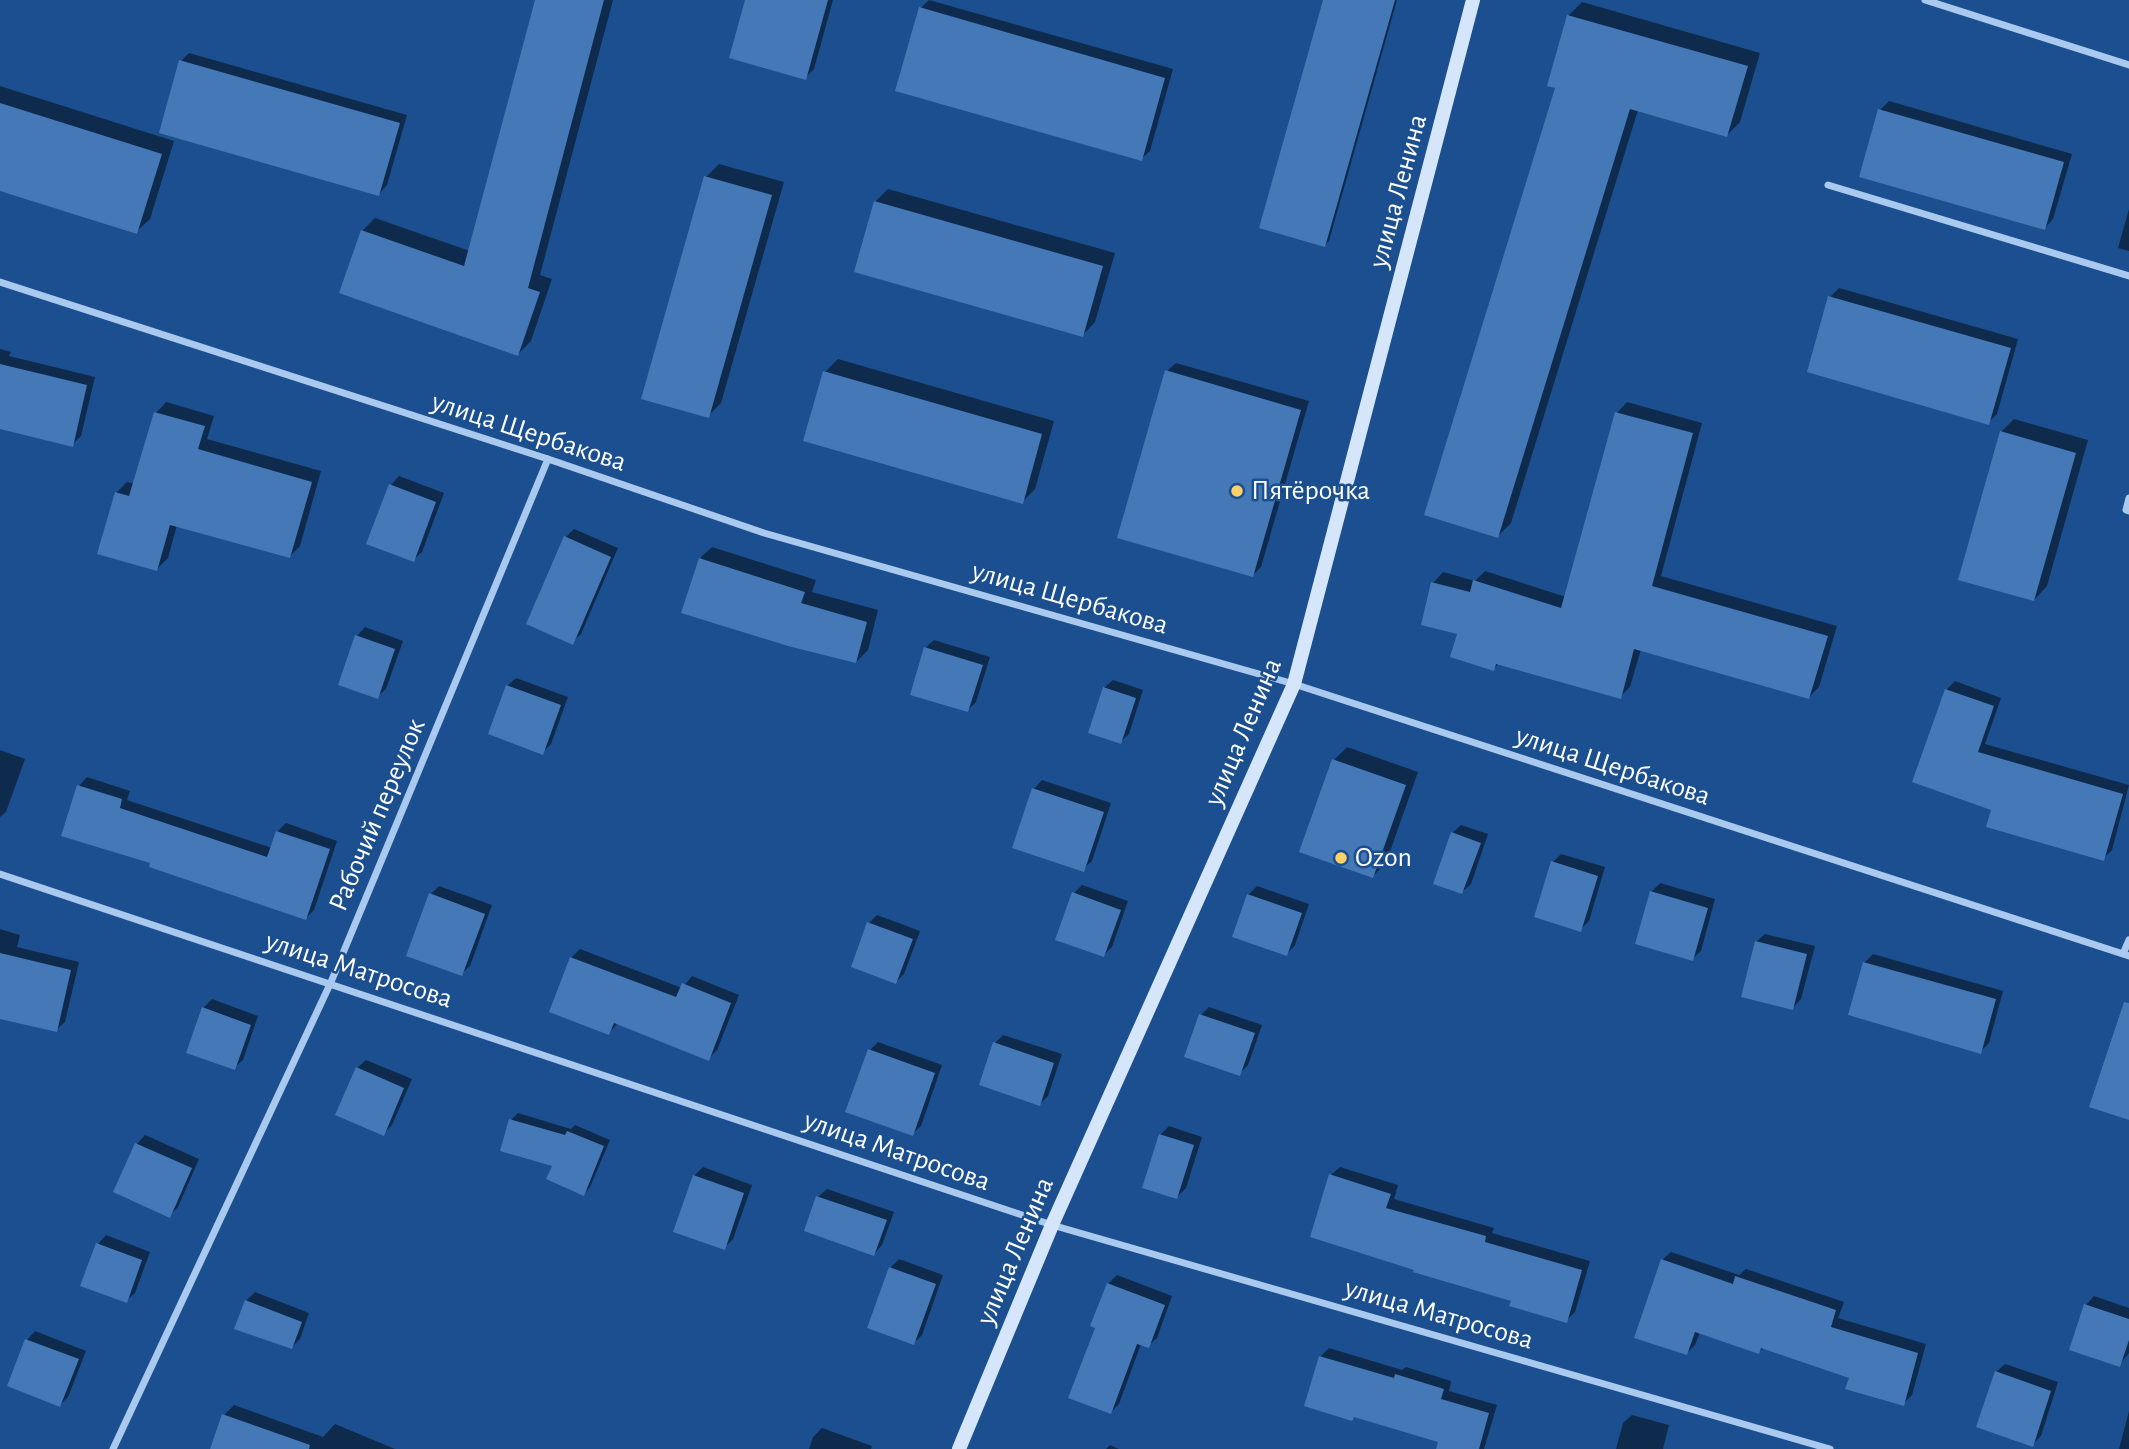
<!DOCTYPE html>
<html>
<head>
<meta charset="utf-8">
<style>
	body { margin:0 }
	canvas { display:block; background:#1b4f8f }
</style>
</head>
<body>
<canvas width="2129" height="1449"></canvas>
<script>
const ctx = document.querySelector('canvas').getContext('2d');
ctx.lineJoin = 'round';
function fill(path, color) {
  ctx.fillStyle = color;
  ctx.fill(path, 'evenodd');
}
function toPath(rows) {
  const path = new Path2D();
  for (const r of rows) {
    path.moveTo(r[0], r[1]);
    for (let i = 2; i < r.length; i += 2) path.lineTo(r[i], r[i + 1]);
  }
  return path;
}
function strokePath(path, color, width, dash) {
  ctx.strokeStyle = color;
  ctx.lineWidth = width;
  ctx.lineCap = dash ? 'butt' : 'round';
  ctx.setLineDash(dash || []);
  ctx.stroke(path);
}
function write(font, color, halo, rows, align = 'center') {
  ctx.font = font + ' "Alegreya Sans",sans-serif';
  ctx.lineWidth = 5;
  ctx.setLineDash([]);
  ctx.textBaseline = 'middle';
  ctx.strokeStyle = halo;
  ctx.fillStyle = color;
  for (const [text, x, y, turn = 0] of rows) {
    ctx.save();
    ctx.translate(x, y);
    ctx.rotate((+turn || 0) * Math.PI / 180);
    ctx.textAlign = isNaN(turn) ? turn : align;
    if (halo) ctx.strokeText(text, 0, 0);
    ctx.fillText(text, 0, 0);
    ctx.restore();
  }
}
const shadow = toPath([
	[537,0,613,0,540,275,552,279,531,341,518,354,362,231,375,218,470,251],
	[747,0,833,0,814,69,805,78],
	[929,0,1173,69,1150,151,1141,159,921,8],
	[1325,0,1397,0,1329,241,1325,245],
	[1582,2,1760,53,1740,122,1727,135,1638,110,1511,523,1498,536,1557,87,1549,84,1569,15],
	[189,53,407,115,387,185,379,194,181,61],
	[0,86,174,141,150,219,136,232,0,189],
	[1889,101,2072,154,2053,219,2045,228,1880,110],
	[719,164,784,182,721,403,708,416,706,177],
	[888,189,1115,253,1095,322,1082,336,875,202],
	[2129,209,2129,251,2118,248],
	[1839,288,2018,339,1997,414,1988,423,1830,297],
	[0,349,11,352,9,356,95,377,81,436,72,445,0,418],
	[838,359,1054,421,1035,489,1022,502,825,372],
	[1176,363,1309,401,1261,567,1253,575,1167,371],
	[166,402,214,416,207,439,321,471,300,546,290,556,177,525,168,558,157,569,116,493,127,482,135,484,156,413],
	[1627,402,1702,423,1661,576,1837,626,1819,687,1809,697,1641,649,1630,687,1620,697,1499,663,1494,669,1459,633,1433,583,1443,572,1475,581,1485,571,1566,597,1617,413],
	[2014,419,2088,440,2047,586,2034,600,2001,432],
	[399,476,444,493,422,552,413,560,368,543,391,485],
	[574,529,618,548,581,634,572,642,566,537],
	[712,547,816,580,812,592,878,610,868,650,856,662,700,558],
	[365,627,403,641,386,689,377,697,357,636],
	[934,640,990,657,976,702,968,710,925,648],
	[516,678,568,697,551,744,542,753,507,686],
	[1113,680,1143,690,1129,734,1120,742,1104,688],
	[1955,681,2001,698,1985,744,2129,785,2112,850,2103,859,1993,809,1946,690],
	[1347,747,1418,772,1386,863,1373,876,1334,760],
	[0,750,25,759,6,812,0,817],
	[87,777,130,791,127,800,272,848,277,832,286,823,337,841,314,910,306,918,152,862,79,786],
	[1042,780,1111,803,1092,861,1083,869,1034,789],
	[1461,825,1488,834,1471,884,1462,892,1452,833],
	[1561,854,1605,867,1589,921,1580,930,1553,862],
	[1660,883,1715,899,1701,951,1692,959,1651,892],
	[1082,885,1128,901,1112,947,1104,955,1074,893],
	[439,886,492,905,470,966,461,974,431,894],
	[1257,886,1309,904,1295,945,1287,954,1248,895],
	[877,915,920,931,904,974,896,982,869,923],
	[0,929,20,935,17,947,79,962,65,1022,56,1030,0,1007],
	[1765,934,1815,946,1801,999,1793,1008,1756,942],
	[580,949,682,988,692,976,739,995,717,1050,708,1059,618,1023,609,1033,571,958],
	[1873,954,2003,991,1989,1043,1980,1052,1864,963],
	[212,999,258,1016,243,1060,234,1068,203,1008],
	[1209,1007,1262,1025,1248,1065,1239,1074,1201,1015],
	[1003,1035,1062,1054,1048,1096,1040,1104,995,1043],
	[878,1042,942,1065,921,1126,912,1134,870,1050],
	[366,1060,412,1079,392,1125,383,1134,357,1068],
	[518,1113,571,1129,575,1125,610,1140,590,1187,584,1194,511,1120],
	[1169,1126,1202,1137,1186,1188,1177,1197,1160,1135],
	[145,1135,199,1159,178,1207,169,1216,116,1192,137,1144],
	[703,1167,752,1185,733,1239,724,1248,694,1176],
	[1340,1167,1398,1185,1394,1199,1494,1228,1492,1233,1590,1261,1575,1312,1566,1321,1513,1300,1331,1175],
	[827,1189,894,1212,882,1245,874,1254,818,1197],
	[106,1235,150,1252,135,1293,126,1301,98,1244],
	[1671,1252,1739,1275,1746,1269,1844,1302,1838,1318,1926,1344,1912,1395,1903,1404,1851,1377,1764,1347,1759,1352,1700,1332,1695,1345,1687,1353,1662,1260],
	[899,1259,943,1275,922,1335,914,1343,890,1268],
	[1117,1275,1172,1296,1157,1338,1148,1346,1141,1344,1119,1404,1111,1412,1097,1327,1108,1284],
	[255,1292,309,1313,300,1339,292,1347,246,1301],
	[2094,1296,2129,1308,2129,1353,2119,1365,2071,1349,2086,1305],
	[35,1331,86,1351,68,1397,60,1405,27,1340],
	[1329,1348,1402,1370,1406,1367,1451,1381,1449,1391,1497,1405,1484,1449,1438,1449,1440,1441,1355,1415,1320,1357],
	[2005,1364,2058,1382,2041,1436,2032,1445,1996,1372],
	[234,1405,323,1437,335,1424,395,1449,212,1449,224,1415],
	[2129,1411,2129,1449,2119,1449],
	[1632,1415,1669,1425,1663,1449,1616,1449,1623,1423],
	[822,1428,872,1446,871,1449,809,1449,813,1437],
	[1110,1445,1119,1449,1106,1449]
]);
const building = toPath([
	[535,0,604,0,528,288,540,292,518,356,339,293,361,230,464,266],
	[745,0,828,0,806,80,729,58],
	[1323,0,1395,0,1325,247,1259,228],
	[919,7,1165,78,1142,161,895,91],
	[1567,15,1748,66,1727,137,1630,109,1498,538,1424,515,1555,88,1547,86],
	[179,60,400,123,379,196,159,133],
	[0,103,162,154,137,234,0,191],
	[1878,109,2064,162,2045,230,1859,177],
	[704,176,772,195,709,418,641,399],
	[874,201,1103,266,1083,337,854,272],
	[1828,296,2011,348,1989,425,1807,372],
	[0,364,87,385,73,447,0,429],
	[1165,370,1301,410,1253,577,1117,538],
	[823,371,1042,434,1023,504,803,441],
	[154,412,205,426,198,449,312,482,290,558,170,525,157,571,97,554,115,492,129,496],
	[1615,412,1693,433,1652,586,1828,636,1809,699,1634,649,1621,699,1496,664,1494,671,1450,657,1457,634,1421,625,1431,582,1470,592,1473,580,1561,608],
	[2000,431,2076,453,2034,601,1958,580],
	[389,484,436,502,414,562,366,544],
	[564,536,611,557,573,645,526,624],
	[699,558,805,592,801,603,867,622,856,663,788,646,681,613],
	[355,635,395,649,378,699,338,685],
	[924,647,983,665,968,712,910,695],
	[506,685,561,705,543,755,488,734],
	[1103,687,1136,698,1121,744,1088,733],
	[1945,689,1994,706,1978,752,2123,794,2104,861,1986,827,1991,810,1912,782],
	[1332,759,1406,785,1373,878,1299,852],
	[77,785,122,799,120,808,267,857,276,831,330,849,306,920,149,867,150,863,61,836],
	[1032,788,1104,812,1084,872,1012,848],
	[1451,832,1481,843,1462,894,1433,884],
	[1551,861,1598,876,1581,932,1534,917],
	[1650,891,1708,908,1693,961,1635,944],
	[1072,892,1121,910,1104,957,1055,940],
	[429,893,485,914,462,976,406,956],
	[1247,894,1302,913,1287,956,1232,937],
	[867,922,913,939,896,984,851,967],
	[1755,941,1807,954,1793,1010,1741,997],
	[0,953,71,970,57,1032,0,1019],
	[570,957,676,997,682,983,731,1003,709,1061,614,1023,609,1035,549,1012],
	[1863,962,1996,999,1981,1054,1848,1015],
	[2124,1002,2129,1003,2129,1120,2089,1107],
	[202,1007,251,1025,235,1070,186,1053],
	[1199,1014,1255,1033,1240,1076,1184,1057],
	[993,1042,1054,1063,1040,1106,979,1085],
	[868,1049,935,1073,913,1136,845,1112],
	[356,1067,404,1088,384,1136,335,1115],
	[509,1119,565,1135,567,1131,604,1146,584,1196,546,1179,552,1166,500,1151],
	[1159,1134,1194,1145,1177,1199,1142,1188],
	[135,1143,192,1168,170,1218,113,1192],
	[1329,1174,1391,1194,1386,1208,1486,1236,1485,1242,1582,1270,1567,1323,1509,1306,1511,1301,1413,1272,1414,1270,1310,1237],
	[693,1175,744,1193,725,1250,673,1232],
	[816,1196,887,1220,874,1256,804,1231],
	[96,1243,142,1260,127,1303,80,1286],
	[1661,1259,1733,1284,1735,1276,1836,1310,1831,1327,1918,1353,1904,1406,1845,1389,1849,1378,1761,1348,1759,1354,1695,1332,1687,1355,1634,1338],
	[889,1267,936,1284,914,1345,867,1328],
	[1107,1283,1165,1305,1149,1348,1137,1344,1111,1414,1068,1398,1095,1328,1090,1326],
	[245,1300,302,1322,292,1349,234,1329],
	[2084,1304,2129,1319,2129,1340,2120,1367,2069,1350],
	[25,1339,79,1359,60,1407,7,1386],
	[1319,1356,1394,1378,1395,1374,1444,1389,1441,1399,1489,1413,1479,1449,1436,1449,1438,1442,1354,1417,1352,1421,1304,1406],
	[1995,1371,2051,1391,2033,1447,1976,1427],
	[222,1414,310,1445,309,1449,210,1449]
]);
const street = toPath([
	[1925,0,2129,65],
	[1828,185,2129,276],
	[0,282,548,459,764,533,1294,684,2129,956],
	[2129,498,2126,510,2129,511],
	[0,874,1052,1225,1830,1449],
	[2123,954,2129,940],
	[113,1449,331,982,548,459]
]);
const secondary = toPath([
	[959,1449,1052,1225,1294,684,1473,0]
]);
const markers = [
	[1237,491,7,"#ffd166"],
	[1341,858,7,"#ffd166"]
];
const streetNames = [
	["улица Ленина",1398,191,-75],
	["улица Щербакова",529,432,18],
	["улица Щербакова",1070,598,16],
	["улица Ленина",1243,732,-67],
	["улица Щербакова",1613,766,18],
	["Рабочий переулок",377,815,-67],
	["улица Матросова",359,970,18],
	["улица Матросова",897,1151,19],
	["улица Ленина",1015,1251,-67],
	["улица Матросова",1439,1314,16]
];
const poiNames = [
	["Пятёрочка",1251,491],
	["Ozon",1355,858]
];
fill(shadow, '#0007');
fill(building, '#4478b7');
strokePath(street, '#a9c9ee', 7);
strokePath(secondary, '#d6e6fa', 14);
for (const [x, y, r, color] of markers) {
  const dot = new Path2D();
  dot.arc(x, y, r, 0, 2 * Math.PI);
  ctx.fillStyle = color;
  ctx.fill(dot);
  strokePath(dot, '#1b4f8f', 2.5);
}
write('28px', '#fff', '#1b4f8f', streetNames);
write('28px', '#fff', '#1b4f8f', poiNames, 'left');
</script>
</body>
</html>
